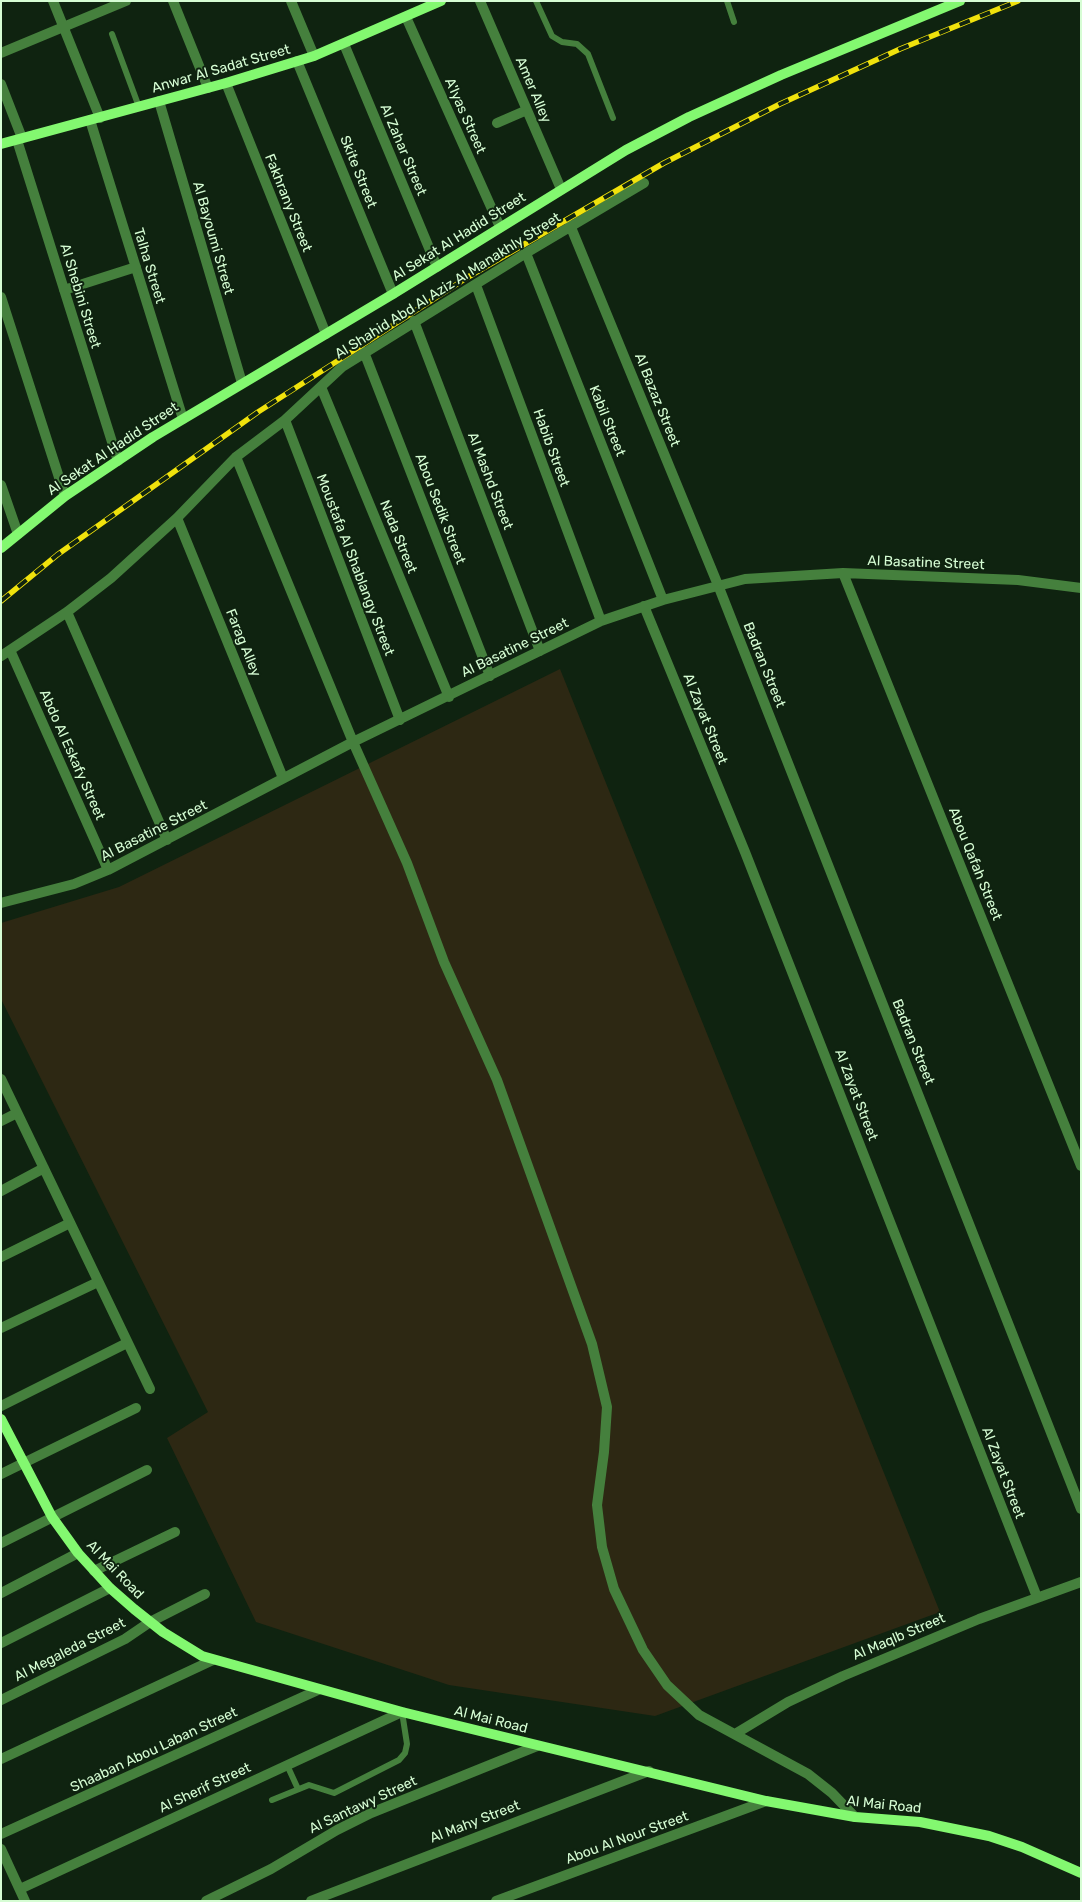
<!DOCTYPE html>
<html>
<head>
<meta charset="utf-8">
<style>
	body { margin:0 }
	#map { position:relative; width:1082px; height:1902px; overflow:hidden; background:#0f2310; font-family:Rubik,sans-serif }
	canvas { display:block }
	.frame { position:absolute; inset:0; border:2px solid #d6fdd4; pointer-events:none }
</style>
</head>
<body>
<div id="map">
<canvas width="1082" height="1902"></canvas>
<div class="frame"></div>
</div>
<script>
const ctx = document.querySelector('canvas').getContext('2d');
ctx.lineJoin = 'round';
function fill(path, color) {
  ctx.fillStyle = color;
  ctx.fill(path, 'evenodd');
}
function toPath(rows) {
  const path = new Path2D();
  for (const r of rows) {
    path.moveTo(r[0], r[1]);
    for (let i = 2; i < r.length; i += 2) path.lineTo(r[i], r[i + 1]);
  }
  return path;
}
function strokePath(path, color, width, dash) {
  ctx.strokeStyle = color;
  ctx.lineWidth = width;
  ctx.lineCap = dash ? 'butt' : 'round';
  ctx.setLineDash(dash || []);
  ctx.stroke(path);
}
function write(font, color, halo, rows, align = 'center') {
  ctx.font = font + ' Rubik,sans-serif';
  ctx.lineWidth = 4;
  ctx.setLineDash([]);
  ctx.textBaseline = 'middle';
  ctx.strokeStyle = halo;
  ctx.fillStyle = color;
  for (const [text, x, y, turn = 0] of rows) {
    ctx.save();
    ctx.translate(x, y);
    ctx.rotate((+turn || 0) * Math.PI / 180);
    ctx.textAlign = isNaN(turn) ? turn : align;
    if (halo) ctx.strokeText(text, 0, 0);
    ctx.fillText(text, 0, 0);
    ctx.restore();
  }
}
const green = toPath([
	[560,669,940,1612,655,1716,449,1685,256,1622,167,1438,208,1412,1,999,1,923,119,887]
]);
const lane = toPath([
	[536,1,552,36,562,42,577,44,588,54,613,118],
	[727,1,734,22],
	[112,34,139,107],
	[287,1765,298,1789],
	[272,1800,309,1785,334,1793,399,1760,405,1753,407,1744,402,1712]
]);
const street = toPath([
	[53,1,100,118],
	[173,1,208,88],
	[291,1,314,56],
	[480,1,561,189],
	[406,17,500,227],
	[344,44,437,267],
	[1,53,126,1],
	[297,61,393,294],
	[226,83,326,334],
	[1,84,22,138],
	[159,101,242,383],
	[90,120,183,419],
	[497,123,527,110],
	[17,140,118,461],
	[570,225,718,585,1081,1509],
	[526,253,663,600],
	[476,285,601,621],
	[64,290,136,267],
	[1,297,65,496],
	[414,321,540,651],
	[364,352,490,676],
	[321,387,449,697],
	[285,420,400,720],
	[236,457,353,742,407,863,444,962,497,1080,592,1344,607,1407,604,1452,597,1505,602,1547,614,1589,643,1650,667,1685,699,1715,808,1774,832,1793,855,1817],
	[1,485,18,534],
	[177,518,283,778],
	[843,573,1081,1166],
	[644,606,745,852,1037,1597],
	[67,612,167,840],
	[10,650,108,870],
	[1,656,67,612,111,578,177,518,236,457,285,420,342,367,526,253,644,183],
	[1,903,74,884,108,870,353,742,601,621,663,600,745,579,843,573,1018,580,1081,588],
	[1,1079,150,1389],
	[1,1121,17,1113],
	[1,1191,44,1168],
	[1,1257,70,1223],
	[1,1328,98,1282],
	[1,1406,127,1343],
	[1,1474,136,1408],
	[1,1543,147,1470],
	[94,1571,175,1532],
	[1,1593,78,1553],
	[1,1643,110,1588],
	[1,1700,125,1639,150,1622,205,1594],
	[735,1734,788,1702,843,1676,979,1619,1081,1582],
	[1,1759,213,1660],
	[1,1834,318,1690],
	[1,1849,25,1901],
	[20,1889,402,1712],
	[206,1901,271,1869,337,1830,371,1813,537,1746],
	[311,1901,649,1771],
	[496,1901,766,1801]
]);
const secondary = toPath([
	[1,144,226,83,314,56,441,1],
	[1,548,65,496,153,437,393,294,626,150,689,117,781,75,960,1],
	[1,1419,52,1517,78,1553,110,1588,134,1609,163,1632,202,1656,402,1712,766,1801,855,1817,920,1822,989,1836,1022,1847,1081,1873]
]);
const rail = toPath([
	[1,601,57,555,258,412,468,277,664,163,780,104,900,49,1018,1]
]);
const streetNames = [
	["Anwar Al Sadat Street",221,69,-16],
	["Amer Alley",533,90,67],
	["A'lyas Street",465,116,66],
	["Al Zahar Street",403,150,67],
	["Skite Street",358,172,68],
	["Fakhrany Street",288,203,68],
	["Al Sekat Al Hadid Street",459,237,-32],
	["Al Bayoumi Street",213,238,74],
	["Talha Street",149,266,73],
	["Al Shahid Abd Al Aziz Al Manakhly Street",448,286,-32],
	["Al Shebini Street",80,296,73],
	["Al Bazaz Street",657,400,68],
	["Kabil Street",607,421,68],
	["Habib Street",551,448,70],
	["Al Sekat Al Hadid Street",113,449,-34],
	["Al Mashd Street",490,481,69],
	["Abou Sedik Street",440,509,69],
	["Nada Street",398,537,68],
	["Al Basatine Street",926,563,2],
	["Moustafa Al Shablangy Street",355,565,69],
	["Farag Alley",243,643,68],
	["Al Basatine Street",515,648,-26],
	["Badran Street",764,665,68],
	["Al Zayat Street",705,719,68],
	["Abdo Al Eskafy Street",72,755,66],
	["Al Basatine Street",154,831,-27],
	["Abou Qafah Street",975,864,68],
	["Badran Street",913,1042,68],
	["Al Zayat Street",856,1095,69],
	["Al Zayat Street",1003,1473,69],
	["Al Mai Road",115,1570,46],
	["Al Maqlb Street",899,1637,-23],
	["Al Megaleda Street",70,1650,-27],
	["Al Mai Road",491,1720,14],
	["Shaaban Abou Laban Street",154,1750,-25],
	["Al Sherif Street",205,1788,-25],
	["Al Santawy Street",363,1805,-25],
	["Al Mai Road",884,1805,6],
	["Al Mahy Street",475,1822,-21],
	["Abou Al Nour Street",627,1838,-20]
];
fill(green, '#2d2813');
strokePath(lane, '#45803d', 6);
strokePath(street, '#45803d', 10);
strokePath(secondary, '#83f870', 10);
strokePath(rail, '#f0e20c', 5.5);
strokePath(rail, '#0f2310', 4, [11]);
write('14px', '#d6fdd4', '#0f2310', streetNames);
</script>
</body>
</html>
